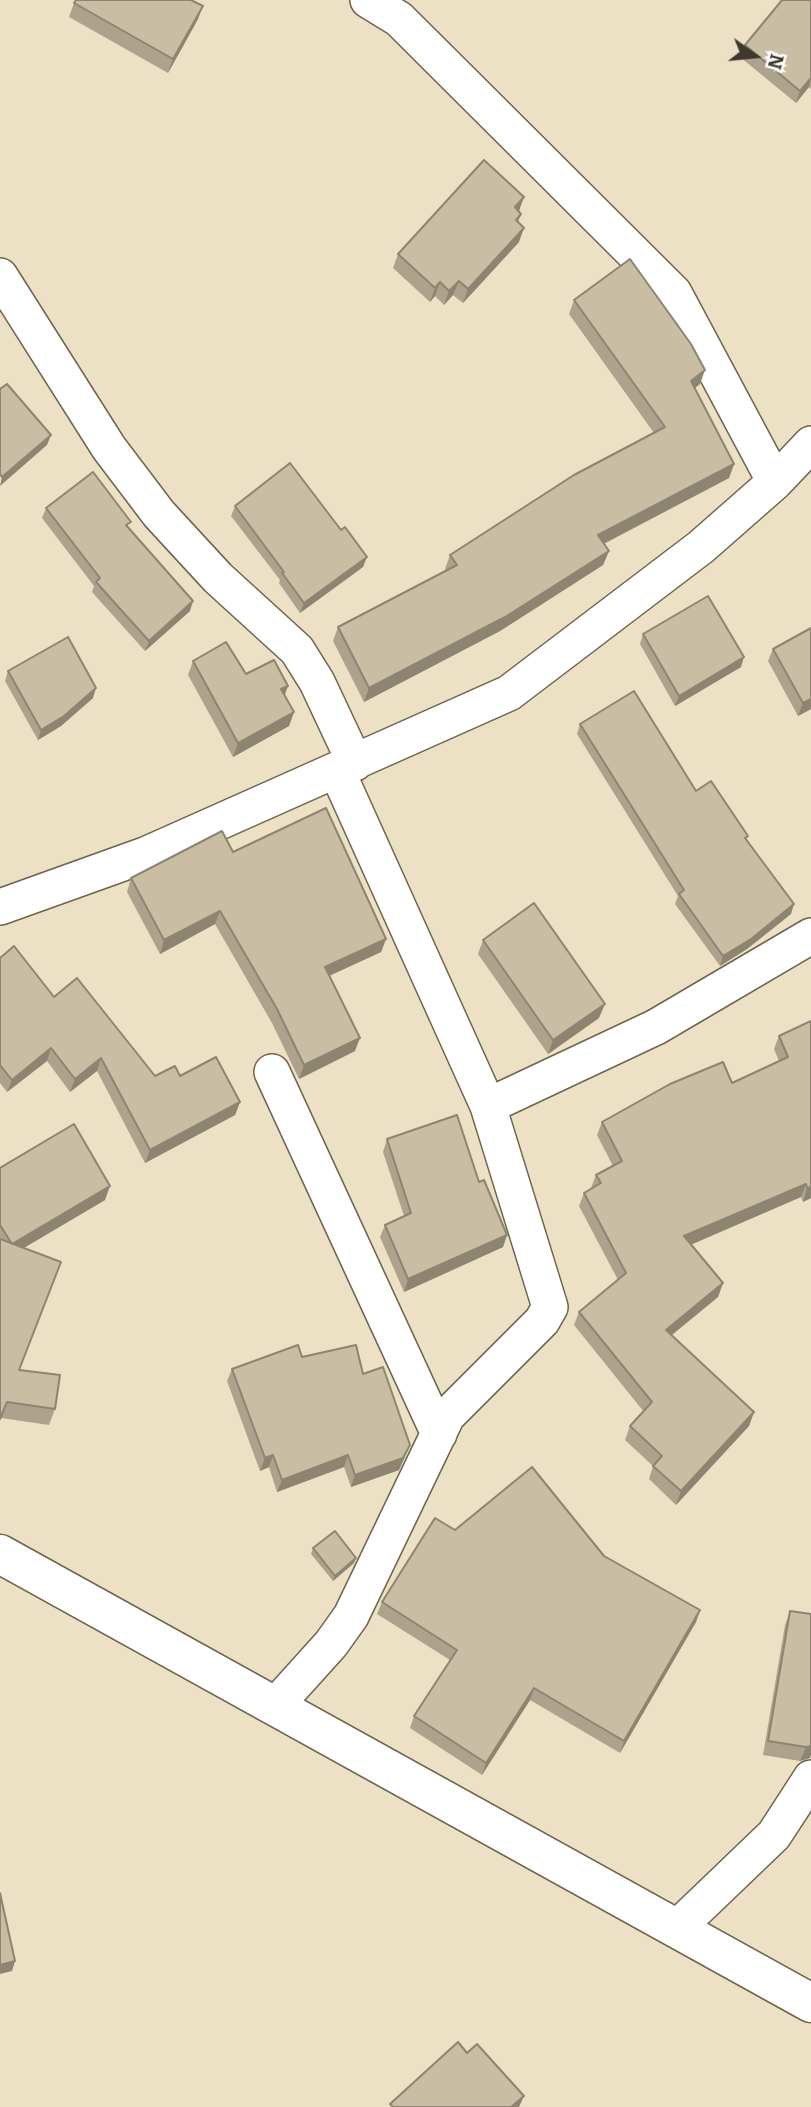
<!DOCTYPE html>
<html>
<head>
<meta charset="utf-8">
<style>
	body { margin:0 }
	#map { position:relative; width:811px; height:2107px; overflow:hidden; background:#ece1c5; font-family:Bitter,serif }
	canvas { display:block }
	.north { position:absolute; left:720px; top:21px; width:70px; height:70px; -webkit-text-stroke:5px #fff; paint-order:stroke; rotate:105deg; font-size:19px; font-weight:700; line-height:28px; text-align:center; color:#3e392e }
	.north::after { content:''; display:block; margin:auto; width:24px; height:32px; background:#3e392e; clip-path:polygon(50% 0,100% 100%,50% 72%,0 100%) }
</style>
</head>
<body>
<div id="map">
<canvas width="811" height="2107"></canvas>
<div class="north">N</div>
</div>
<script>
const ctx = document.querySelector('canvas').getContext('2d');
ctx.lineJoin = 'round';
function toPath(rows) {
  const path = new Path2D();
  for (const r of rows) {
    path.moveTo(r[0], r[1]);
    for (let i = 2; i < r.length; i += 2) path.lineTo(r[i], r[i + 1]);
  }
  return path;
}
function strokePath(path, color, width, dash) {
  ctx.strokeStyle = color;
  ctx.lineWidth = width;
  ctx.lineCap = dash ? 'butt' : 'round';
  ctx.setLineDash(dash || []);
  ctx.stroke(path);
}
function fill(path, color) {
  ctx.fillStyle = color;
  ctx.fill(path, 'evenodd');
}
const street = toPath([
	[368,0,399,19,674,293,775,482],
	[0,276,109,448,159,514,218,578,297,650,317,682,355,763],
	[0,907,145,855,509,693,701,547,775,482,811,444],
	[272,1072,439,1434],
	[488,1106,656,1027,811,936],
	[276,1705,331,1644,351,1616,447,1416,542,1321,550,1307,488,1106,337,771],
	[677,1928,774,1835,811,1778]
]);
const secondary = toPath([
	[0,1554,811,2003]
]);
const wall = toPath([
	[811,0,811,89,809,87,796,103,740,57,745,45],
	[74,3,198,19,168,73,69,17],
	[519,211,521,214,518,223,519,242,463,303,453,295,444,305,435,296,430,302,393,268,398,254],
	[574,300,700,384,695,388,734,464,729,478,604,544,609,551,603,565,500,631,364,702,333,641,338,627,446,571,445,569,450,555,654,433,569,314],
	[235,506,341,530,363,567,300,613,279,583,280,580,231,516],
	[46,508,129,528,190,611,145,651,92,592,94,586,42,518],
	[811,628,811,709,798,716,768,661,773,649],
	[643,634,741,667,675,706,640,644],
	[193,661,285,695,294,712,289,726,233,757,188,675],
	[8,671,93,698,61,726,38,740,5,681],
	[580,724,696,791,748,836,746,840,791,914,747,949,720,966,675,904,678,896,577,734],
	[233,852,386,939,381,952,329,976,355,1051,299,1079,272,1023,215,924,160,954,127,892,131,878],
	[483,940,599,1018,548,1054,478,954],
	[0,958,54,997,155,1076,180,1076,240,1102,235,1115,145,1163,97,1071,70,1092,47,1061,7,1092,0,1083],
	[811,1021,811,1198,803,1202,801,1197,691,1244,723,1283,718,1297,671,1335,754,1412,749,1426,676,1505,649,1479,653,1466,625,1440,630,1426,644,1412,574,1325,579,1312,618,1280,579,1206,584,1193,591,1188,596,1175,613,1166,597,1135,602,1122,732,1083,779,1061,774,1049,779,1036],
	[387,1139,479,1182,507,1235,503,1247,404,1292,380,1237,385,1225,404,1216,383,1152],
	[0,1168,105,1200,23,1248,19,1370,55,1409,49,1425,1,1418,0,1420],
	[302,1357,363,1374,405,1457,399,1470,351,1487,344,1467,277,1492,269,1467,260,1471,227,1381,232,1369],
	[455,1530,604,1556,700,1610,696,1622,620,1753,530,1700,482,1775,410,1728,414,1716,450,1660,377,1614,382,1602],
	[313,1548,356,1558,354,1563,333,1581,311,1554],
	[790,1611,811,1614,811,1755,810,1758,800,1761,763,1755,785,1625]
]);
const shadedWall = toPath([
	[203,6,198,19,168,73,173,59],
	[811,78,809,87,796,103,800,91],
	[524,197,519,211,515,207],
	[524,228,519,242,463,303,468,289],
	[459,281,453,295,444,305,449,291],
	[440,282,435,296,430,302,435,288],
	[705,370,700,384,686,394,691,381],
	[51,435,47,445,0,486,2,477],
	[734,464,729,478,593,549,598,535],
	[609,551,603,565,500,631,364,702,369,688],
	[367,557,363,567,300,613,304,603],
	[193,601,190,611,145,651,149,641],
	[744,657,741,667,675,706,679,696],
	[288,686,283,700,281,689],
	[96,688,93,698,61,726,38,740,41,730],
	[811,699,811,709,798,716,803,703],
	[294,712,289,726,233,757,238,743],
	[794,904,791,914,747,949,720,966,723,956],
	[220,911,215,924,160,954,164,940],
	[386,939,381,952,320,980,325,967],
	[605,1004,599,1018,548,1054,553,1040],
	[360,1038,355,1051,299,1079,304,1065],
	[51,1048,47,1061,7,1092,12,1080],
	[101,1058,97,1071,70,1092,75,1079],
	[240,1102,235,1115,145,1163,150,1150],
	[806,1184,801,1197,679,1250,684,1236],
	[110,1186,105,1200,7,1258,12,1244],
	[811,1187,811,1198,803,1202,807,1188],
	[507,1235,503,1247,404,1292,408,1279],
	[723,1283,718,1297,661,1344,666,1330],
	[754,1412,749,1426,676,1505,681,1491],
	[410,1445,399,1470,351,1487,355,1475],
	[273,1455,269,1467,260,1471,265,1458],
	[348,1455,344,1467,277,1492,282,1480],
	[356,1558,354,1563,333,1581,335,1576],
	[700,1610,696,1622,620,1753,624,1741],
	[534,1688,530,1700,482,1775,486,1763],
	[811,1746,811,1755,810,1758,800,1761,806,1747],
	[15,1961,12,1971,0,1974,0,1965],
	[524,2096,519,2107,511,2107]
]);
const building = toPath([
	[76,0,191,0,203,6,173,59,74,3,76,0],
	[782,0,811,0,811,78,800,91,745,45,782,0],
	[484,160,524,197,515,207,521,214,516,220,524,228,468,289,459,281,449,291,440,282,435,288,398,254,484,160],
	[630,259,691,344,705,370,691,381,734,464,598,535,609,551,505,617,369,688,338,627,457,565,450,555,574,475,665,427,574,300,630,259],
	[7,384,51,435,2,477,0,474,0,389,7,384],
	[290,463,341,530,345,527,367,557,304,603,282,573,284,572,235,506,290,463],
	[93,472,131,522,126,525,193,601,149,641,96,582,100,578,46,508,93,472],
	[708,596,744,657,679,696,643,634,708,596],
	[811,628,811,699,803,703,773,649,811,628],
	[68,637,96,688,64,716,41,730,8,671,68,637],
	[226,642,246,674,274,660,288,686,281,689,294,712,238,743,193,661,226,642],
	[634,691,696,791,711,781,748,836,745,838,794,904,751,939,723,956,679,894,684,890,580,724,634,691],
	[326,808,386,939,325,967,360,1038,304,1065,277,1009,220,911,164,940,131,878,222,831,233,852,326,808],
	[534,903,605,1004,553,1040,483,940,534,903],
	[14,946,54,997,77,978,155,1076,175,1066,180,1076,216,1057,240,1102,150,1150,101,1058,75,1079,51,1048,12,1080,0,1065,0,958,14,946],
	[811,1021,811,1187,807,1188,806,1184,684,1236,723,1283,666,1330,754,1412,681,1491,653,1466,662,1456,630,1426,652,1402,579,1312,626,1273,584,1193,601,1183,596,1175,622,1161,602,1122,670,1084,723,1062,732,1083,788,1057,779,1036,811,1021],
	[457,1115,479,1182,484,1180,507,1235,408,1279,385,1225,411,1213,387,1139,457,1115],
	[74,1124,110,1186,12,1244,0,1225,0,1168,74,1124],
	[0,1239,61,1262,19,1370,60,1375,55,1409,7,1402,0,1419,0,1239],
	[298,1345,302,1357,356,1345,363,1374,383,1367,410,1445,403,1458,355,1475,348,1455,282,1480,273,1455,265,1458,232,1369,298,1345],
	[532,1467,604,1556,700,1610,624,1741,534,1688,486,1763,414,1716,457,1650,382,1602,435,1518,455,1530,532,1467],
	[335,1531,356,1558,335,1576,313,1548,335,1531],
	[790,1611,811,1614,811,1746,806,1747,768,1741,790,1611],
	[0,1893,15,1961,0,1965,0,1893],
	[458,2042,467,2053,477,2044,524,2096,511,2107,393,2107,390,2104,458,2042]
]);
strokePath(street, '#6e634b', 38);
strokePath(secondary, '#6e634b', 41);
strokePath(street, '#fff', 35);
strokePath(secondary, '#fff', 38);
fill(wall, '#ada38c');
fill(shadedWall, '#8d8572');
fill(building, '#c9bea3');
strokePath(building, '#8d8572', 2);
</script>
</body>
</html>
